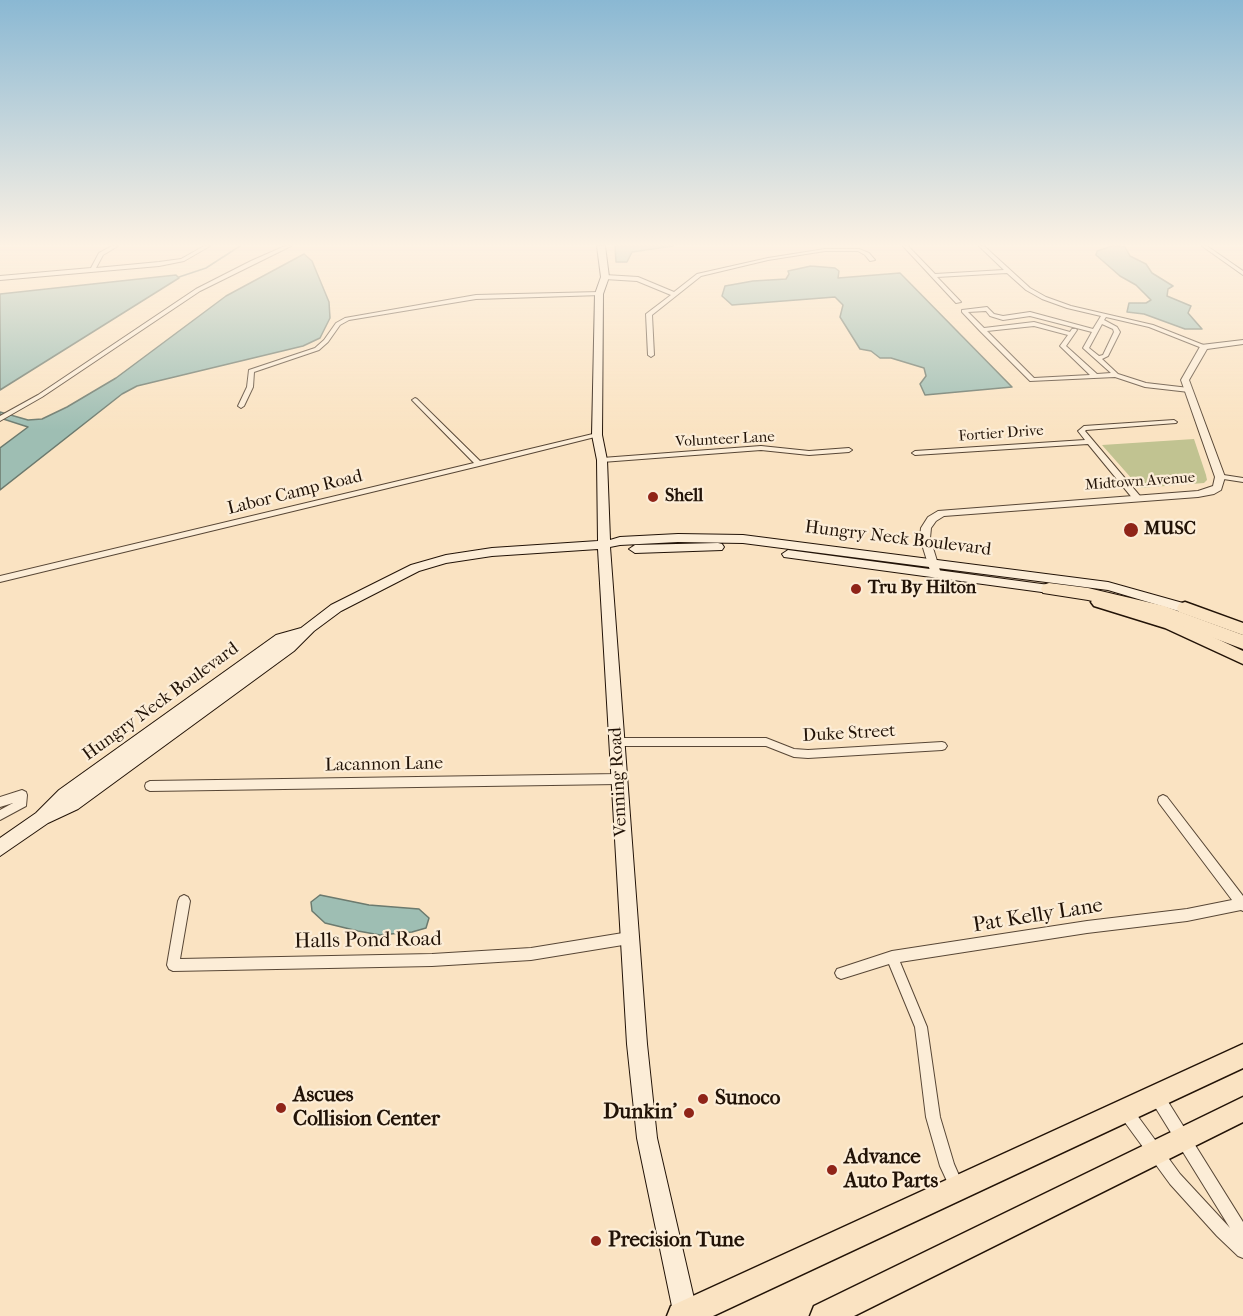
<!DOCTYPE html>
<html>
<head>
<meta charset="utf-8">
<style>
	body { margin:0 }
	canvas { display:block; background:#fae3c2 }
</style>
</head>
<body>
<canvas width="1243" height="1316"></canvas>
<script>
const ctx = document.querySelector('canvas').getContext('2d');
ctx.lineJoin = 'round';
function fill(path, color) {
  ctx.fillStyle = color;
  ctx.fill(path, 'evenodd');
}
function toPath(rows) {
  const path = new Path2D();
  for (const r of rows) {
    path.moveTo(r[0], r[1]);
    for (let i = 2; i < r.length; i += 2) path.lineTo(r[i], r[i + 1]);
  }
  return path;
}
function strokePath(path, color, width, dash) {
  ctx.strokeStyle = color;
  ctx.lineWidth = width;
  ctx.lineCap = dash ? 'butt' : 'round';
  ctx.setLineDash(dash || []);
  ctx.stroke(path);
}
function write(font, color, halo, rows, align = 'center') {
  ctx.font = font + ' "IM FELL French Canon",serif';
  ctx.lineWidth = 4.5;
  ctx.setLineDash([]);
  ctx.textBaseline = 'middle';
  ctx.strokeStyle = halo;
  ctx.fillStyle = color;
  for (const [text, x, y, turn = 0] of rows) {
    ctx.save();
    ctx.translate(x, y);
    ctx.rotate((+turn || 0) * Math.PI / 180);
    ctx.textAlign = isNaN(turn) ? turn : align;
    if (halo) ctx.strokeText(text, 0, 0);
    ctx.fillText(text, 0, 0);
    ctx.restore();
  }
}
const green = toPath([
	[1194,439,1206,475,1207,480,1204,483,1140,488,1102,445]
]);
const water = toPath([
	[615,246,673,246,632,252,627,262,616,262,615,246],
	[1112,246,1125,247,1130,256,1146,264,1152,273,1173,286,1168,289,1167,296,1191,306,1188,313,1202,329,1185,329,1144,314,1127,312,1129,303,1146,303,1151,300,1136,285,1120,276,1096,255,1097,251,1112,246],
	[304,254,312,261,329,302,330,318,320,338,303,346,137,386,122,394,0,490,0,448,28,427,0,418,0,412,28,420,42,419,67,407,116,378,226,296,304,254],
	[811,266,835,268,839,271,838,278,900,273,1012,387,925,395,920,384,926,376,924,368,891,358,880,358,871,351,860,349,840,317,843,305,835,297,732,305,722,296,725,286,753,281,786,279,789,274,788,271,811,266],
	[176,275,179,278,0,390,0,294,176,275],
	[320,895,369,905,419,909,429,918,426,928,412,932,380,935,358,931,325,923,312,911,311,902,320,895]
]);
const stream = toPath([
	[179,277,206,268,240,246]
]);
const minor = toPath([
	[112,246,118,246,103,255,96,268,159,262,181,259,204,246,210,246,184,261,159,266,0,280,0,276,91,268,99,253,112,246],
	[285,246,291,246,200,291,42,397,0,421,0,416,38,395,196,289,251,261,285,246],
	[903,246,908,246,935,274,1004,270,979,246,984,246,1030,288,1046,297,1071,306,1153,325,1206,346,1206,348,1202,348,1149,327,1106,317,1104,320,1117,327,1120,332,1108,356,1102,359,1118,374,1146,383,1189,388,1192,390,1189,392,1145,387,1115,377,1030,381,980,331,962,312,962,310,987,307,994,314,1003,316,1030,312,1093,329,1101,316,1067,308,1042,299,1026,290,1007,273,937,277,961,302,956,303,903,246],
	[986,311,990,316,1003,320,1030,316,1092,332,1083,348,1111,373,1097,374,1066,346,1077,330,1076,329,1072,329,1070,332,1034,322,984,328,968,312,986,311],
	[1102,324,1113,329,1114,332,1103,355,1099,356,1089,348,1102,324],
	[1034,326,1068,335,1060,346,1090,375,1034,378,987,331,1034,326],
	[1202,246,1207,246,1243,271,1243,275,1202,246],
	[825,249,859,249,869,253,875,260,870,261,865,255,858,251,825,251,768,260,701,276,652,315,654,355,651,357,648,355,646,314,671,295,637,281,605,279,602,277,605,275,638,277,674,292,697,274,768,258,825,249],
	[599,292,602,294,601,295,476,299,349,320,340,325,328,342,319,350,254,372,253,387,244,406,241,408,238,406,247,387,249,370,315,348,324,340,336,323,345,318,476,295,599,292],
	[415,398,417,399,480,461,597,433,600,435,599,436,479,466,0,582,0,576,474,463,413,401,412,400,415,398],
	[1174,420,1177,422,1176,423,1086,430,1085,431,1140,496,1141,498,1137,500,1134,500,1088,444,915,455,912,453,915,451,1085,440,1078,431,1084,426,1174,420],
	[761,446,809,451,849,448,852,450,849,452,809,455,761,450,602,462,598,460,602,458,761,446],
	[1217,474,1243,478,1243,482,1217,478,1217,474],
	[616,738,766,738,794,749,808,750,942,742,945,743,947,746,945,749,942,750,808,758,794,757,766,746,616,746,613,745,611,742,613,739,616,738],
	[618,774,622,776,623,779,622,782,618,784,150,791,146,789,145,786,146,783,150,781,618,774],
	[22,790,26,792,27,795,26,806,0,820,0,810,13,803,0,807,0,797,22,790],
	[1163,795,1167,797,1243,896,1243,911,1241,910,1187,921,1087,933,900,962,927,1027,940,1117,954,1164,964,1187,962,1192,957,1194,952,1192,940,1166,926,1117,915,1027,889,964,841,979,837,977,835,973,837,969,892,951,1087,921,1187,909,1232,900,1159,803,1158,800,1159,797,1163,795],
	[184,895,188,897,190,901,180,959,432,954,531,948,629,932,633,934,635,938,633,942,629,944,531,960,432,966,173,971,169,969,167,965,178,901,180,897,184,895],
	[1157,1090,1162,1092,1243,1222,1243,1258,1238,1256,1217,1236,1170,1184,1121,1117,1119,1112,1121,1107,1126,1105,1131,1107,1180,1174,1230,1228,1152,1102,1150,1097,1152,1092,1157,1090]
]);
const tertiary = toPath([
	[1243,340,1243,344,1207,349,1189,380,1225,477,1221,490,1214,494,1198,497,944,516,936,521,931,528,930,538,941,574,936,578,932,577,920,538,921,528,928,517,938,511,1198,491,1213,486,1215,477,1181,380,1201,345,1243,340]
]);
const secondary = toPath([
	[597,246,605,246,609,277,603,294,602,435,607,460,610,540,620,537,678,534,743,535,1108,582,1190,605,1191,608,1185,613,1108,590,743,543,678,542,620,545,610,547,647,1044,657,1138,698,1316,674,1316,637,1138,627,1044,598,549,492,556,446,563,419,571,341,611,314,631,294,651,78,809,48,823,0,856,0,838,36,813,59,790,276,635,301,628,331,605,411,565,446,555,492,548,598,541,597,460,592,435,595,294,601,277,597,246],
	[718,543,722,544,724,547,722,550,635,553,629,549,635,545,718,543],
	[788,550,1049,585,1055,589,1049,593,784,557,782,554,788,550]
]);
const trunk = toPath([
	[1099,596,1177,620,1243,651,1243,664,1165,628,1094,606,1091,602,1094,598,1099,596],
	[1185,602,1243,623,1243,635,1179,612,1177,608,1179,604,1185,602],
	[1243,1044,1243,1068,713,1316,667,1316,671,1306,1243,1044],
	[1243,1097,1243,1122,854,1316,810,1316,814,1306,1243,1097]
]);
const motorway = toPath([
	[1049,583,1088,588,1164,606,1243,635,1243,649,1155,616,1088,600,1043,593,1041,589,1043,585,1049,583]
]);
const markers = [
	[653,497,6,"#8f2418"],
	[1131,530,8,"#8f2418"],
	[856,589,6,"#8f2418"],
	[703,1099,6,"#8f2418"],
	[281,1108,6,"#8f2418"],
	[689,1113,6,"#8f2418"],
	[832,1170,6,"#8f2418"],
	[596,1241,6,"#8f2418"]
];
const farStreetnames = [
	["Fortier Drive",1001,434,-4],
	["Volunteer Lane",725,440,-3],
	["Midtown Avenue",1140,482,-4]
];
const streetNames = [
	["Labor Camp Road",295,493,-14],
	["Hungry Neck Boulevard",898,539,7],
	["Hungry Neck Boulevard",161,702,-36],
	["Duke Street",849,734,-3],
	["Lacannon Lane",384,765,-1],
	["Venning Road",619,782,-93]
];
const poiNames = [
	["Shell",665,497],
	["MUSC",1144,530],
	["Tru By Hilton",868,589]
];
const nearStreetnames = [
	["Pat Kelly Lane",1038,916,-9],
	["Halls Pond Road",368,941,-1]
];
const nearPoinames = [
	["Ascues",293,1096],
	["Collision Center",293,1120],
	["Sunoco",715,1099],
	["Dunkin'",677,1113,"right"],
	["Advance",844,1158],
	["Auto Parts",844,1182],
	["Precision Tune",608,1241]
];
fill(green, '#c1c391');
fill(water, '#9ebeb3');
strokePath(water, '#6c7a6e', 1.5);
strokePath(stream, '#6c7a6e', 1.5);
strokePath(minor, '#584736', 2);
strokePath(tertiary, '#584736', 2);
strokePath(secondary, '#221307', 2);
strokePath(trunk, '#221307', 3);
strokePath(motorway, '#221307', 2);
fill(minor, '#fcedd7');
fill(tertiary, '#fcedd7');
fill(secondary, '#fcedd7');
fill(trunk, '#fae3c2');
fill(motorway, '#fae3c2');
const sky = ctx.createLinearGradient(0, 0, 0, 430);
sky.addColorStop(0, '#8ab8d3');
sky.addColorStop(0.57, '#fdf2e4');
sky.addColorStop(1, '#fdf2e400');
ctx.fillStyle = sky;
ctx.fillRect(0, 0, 1243, 430);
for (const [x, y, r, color] of markers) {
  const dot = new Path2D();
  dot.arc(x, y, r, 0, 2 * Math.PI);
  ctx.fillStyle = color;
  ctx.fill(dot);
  strokePath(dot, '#fcedd7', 2);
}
write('15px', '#221307', '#fcedd7', farStreetnames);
write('18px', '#221307', '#fcedd7', streetNames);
write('bold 18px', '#221307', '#fcedd7', poiNames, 'left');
write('21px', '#221307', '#fcedd7', nearStreetnames);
write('bold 21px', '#221307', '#fcedd7', nearPoinames, 'left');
</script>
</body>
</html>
